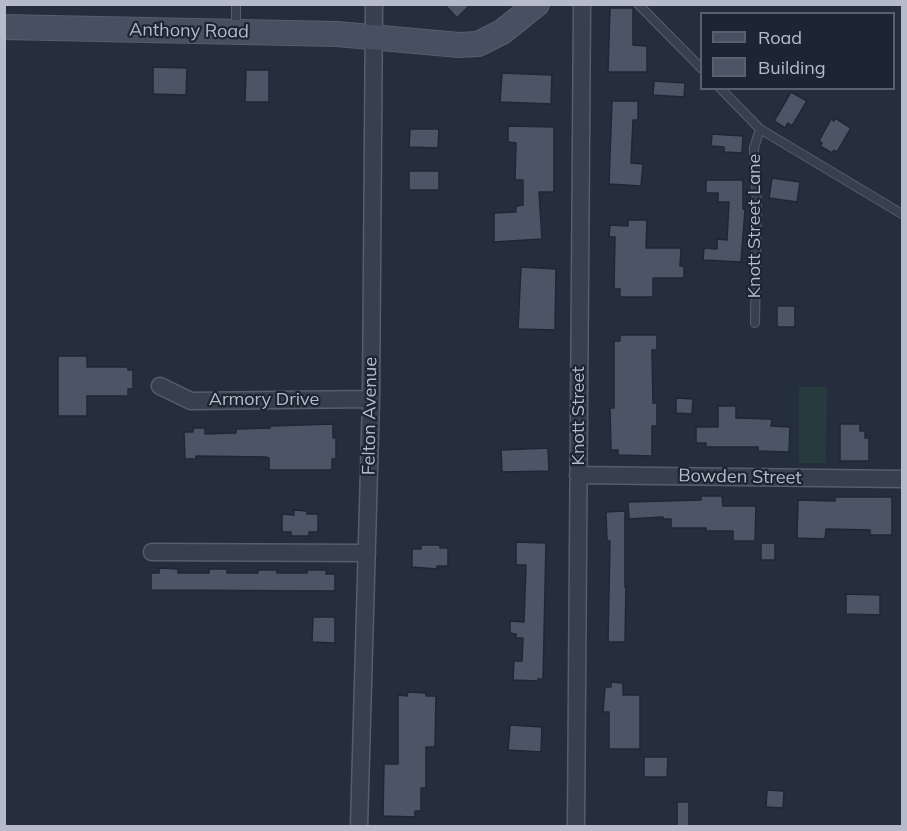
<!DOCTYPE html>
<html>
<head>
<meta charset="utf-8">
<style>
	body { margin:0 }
	#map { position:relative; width:907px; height:831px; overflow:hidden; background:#252e3d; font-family:Mulish,sans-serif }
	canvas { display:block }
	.frame { position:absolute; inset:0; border:6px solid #b5bbc8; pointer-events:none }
	.legend { position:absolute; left:700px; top:12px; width:195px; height:78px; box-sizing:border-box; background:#1e2532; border:2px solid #5a616e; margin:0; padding:8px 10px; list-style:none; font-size:18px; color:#b5bbc8 }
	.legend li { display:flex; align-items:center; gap:12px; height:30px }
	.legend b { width:30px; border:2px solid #5a616e }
</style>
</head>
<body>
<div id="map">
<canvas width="907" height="831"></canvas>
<div class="frame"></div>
<ul class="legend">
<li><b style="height:8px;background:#474f60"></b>Road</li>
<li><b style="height:16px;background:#4b5565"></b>Building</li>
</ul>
</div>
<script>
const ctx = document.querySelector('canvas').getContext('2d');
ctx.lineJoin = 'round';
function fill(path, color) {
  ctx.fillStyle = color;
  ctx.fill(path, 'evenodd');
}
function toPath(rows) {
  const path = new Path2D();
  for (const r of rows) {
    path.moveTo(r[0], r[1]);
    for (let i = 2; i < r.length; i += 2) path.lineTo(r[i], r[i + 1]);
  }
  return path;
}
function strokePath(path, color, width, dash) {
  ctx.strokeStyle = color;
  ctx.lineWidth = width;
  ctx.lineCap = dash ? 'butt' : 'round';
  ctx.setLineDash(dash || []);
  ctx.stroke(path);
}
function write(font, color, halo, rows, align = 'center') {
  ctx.font = font + ' Mulish,sans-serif';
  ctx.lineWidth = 4.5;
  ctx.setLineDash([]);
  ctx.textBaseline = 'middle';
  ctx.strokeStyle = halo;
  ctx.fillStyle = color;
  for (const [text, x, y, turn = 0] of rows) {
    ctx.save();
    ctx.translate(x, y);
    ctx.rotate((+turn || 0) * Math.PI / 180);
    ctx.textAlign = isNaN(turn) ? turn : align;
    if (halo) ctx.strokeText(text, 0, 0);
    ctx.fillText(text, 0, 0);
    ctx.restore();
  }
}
const green = toPath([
	[799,387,827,387,826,463,799,463]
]);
const building = toPath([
	[444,4,471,4,457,18,444,4],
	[610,8,633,8,633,45,647,46,647,72,608,72,610,8],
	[153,67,187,68,186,95,153,94,153,67],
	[246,70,269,70,269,102,245,102,246,70],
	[502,73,552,75,551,104,500,102,502,73],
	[654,81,685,83,684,97,653,95,654,81],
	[791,92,807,101,792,126,788,123,785,128,774,121,791,92],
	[612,101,638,101,638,120,633,120,631,163,643,164,641,186,609,184,612,101],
	[835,118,851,128,837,152,834,150,832,153,820,146,822,143,819,141,831,119,834,121,835,118],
	[508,126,554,127,554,192,539,192,542,239,494,242,494,213,516,212,516,206,523,205,523,180,515,180,516,143,508,142,508,126],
	[410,129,439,129,438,148,409,147,410,129],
	[712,134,743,136,742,153,724,152,724,147,711,146,712,134],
	[409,171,439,171,439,190,409,190,409,171],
	[772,178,800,182,797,202,769,198,772,178],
	[706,180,743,180,743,209,745,209,741,262,703,260,704,248,717,249,717,239,727,240,729,202,718,202,718,193,706,193,706,180],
	[628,220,647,220,646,248,681,248,680,266,684,266,684,278,653,278,653,297,620,297,620,289,614,289,615,237,609,237,610,225,628,226,628,220],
	[521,267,556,269,555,330,518,329,521,267],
	[777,306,795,306,795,327,777,327,777,306],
	[620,335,657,335,657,350,652,350,653,403,657,403,657,426,652,426,652,456,618,455,618,450,611,450,610,408,614,408,614,341,620,341,620,335],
	[58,356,87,356,87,367,128,367,128,370,133,370,133,389,128,389,128,396,87,396,87,416,58,416,58,356],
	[676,398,693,399,692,414,676,413,676,398],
	[718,406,736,406,736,418,772,419,771,426,790,427,789,452,758,451,758,447,706,447,706,443,696,443,696,427,718,427,718,406],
	[333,424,333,438,336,437,336,459,332,459,332,470,269,470,269,458,266,457,196,456,196,459,185,459,184,432,193,432,193,428,205,428,205,434,236,433,236,429,270,428,270,426,333,424],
	[840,424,860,424,860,431,865,431,865,438,869,438,869,461,840,461,840,424],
	[548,448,549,471,502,472,501,450,548,448],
	[701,496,722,496,723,506,756,506,755,541,733,541,733,531,706,531,706,528,671,528,671,519,663,519,663,517,629,519,628,502,701,500,701,496],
	[835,497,892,497,892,535,870,535,870,530,826,529,825,539,797,538,798,500,835,501,835,497],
	[294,510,307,511,307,514,318,514,318,532,309,532,309,536,291,536,291,532,282,532,282,514,294,515,294,510],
	[625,511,625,587,626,587,625,642,608,642,610,541,607,541,606,512,625,511],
	[516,542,546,543,543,679,538,679,538,681,513,680,514,661,522,661,523,638,516,638,516,634,510,633,510,621,524,622,526,565,516,565,516,542],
	[761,543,775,543,775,560,761,560,761,543],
	[421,545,440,545,440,548,448,548,448,566,437,566,437,569,412,567,412,549,421,549,421,545],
	[159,568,178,569,178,573,209,573,209,569,227,569,227,573,258,573,258,570,277,570,277,573,307,573,307,570,326,570,326,574,335,574,335,591,151,590,151,573,159,573,159,568],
	[846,594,880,595,880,615,846,614,846,594],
	[313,617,335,617,335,643,312,642,313,617],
	[611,682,623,683,623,695,640,695,640,749,609,749,609,712,603,712,605,687,611,687,611,682],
	[408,692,426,693,426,696,436,696,435,747,426,747,426,788,421,788,421,811,415,811,415,817,383,816,384,764,398,764,398,695,407,696,408,692],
	[510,725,542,727,541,752,508,750,510,725],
	[644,757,668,757,667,777,644,777,644,757],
	[767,790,784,791,783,808,766,807,767,790],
	[677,802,689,802,689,826,677,826,677,802]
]);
const lane = toPath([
	[638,4,702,69],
	[236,29,236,4],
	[720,88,760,129,902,214],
	[755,323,757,201,754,148,760,129]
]);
const street = toPath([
	[160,386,191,401,371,399],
	[578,475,902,479],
	[152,552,367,553],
	[359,826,371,399,374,4],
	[576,826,582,4]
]);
const secondary = toPath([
	[4,27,337,34,459,45,478,44,502,32,537,4]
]);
const streetNames = [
	["Anthony Road",189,31,1],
	["Knott Street Lane",755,226,-90],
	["Armory Drive",264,400],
	["Felton Avenue",370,416,-89],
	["Knott Street",579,416,-90],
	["Bowden Street",740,477,1]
];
fill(green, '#273a3e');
fill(building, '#4b5565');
strokePath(building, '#202734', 1.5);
strokePath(lane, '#575e6b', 10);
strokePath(street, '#575e6b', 19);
strokePath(secondary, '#575e6b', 26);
strokePath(lane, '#39404d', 8);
strokePath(street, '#39404d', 16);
strokePath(secondary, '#474f60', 24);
write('18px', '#b5bbc8', '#1e2532', streetNames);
</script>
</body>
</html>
